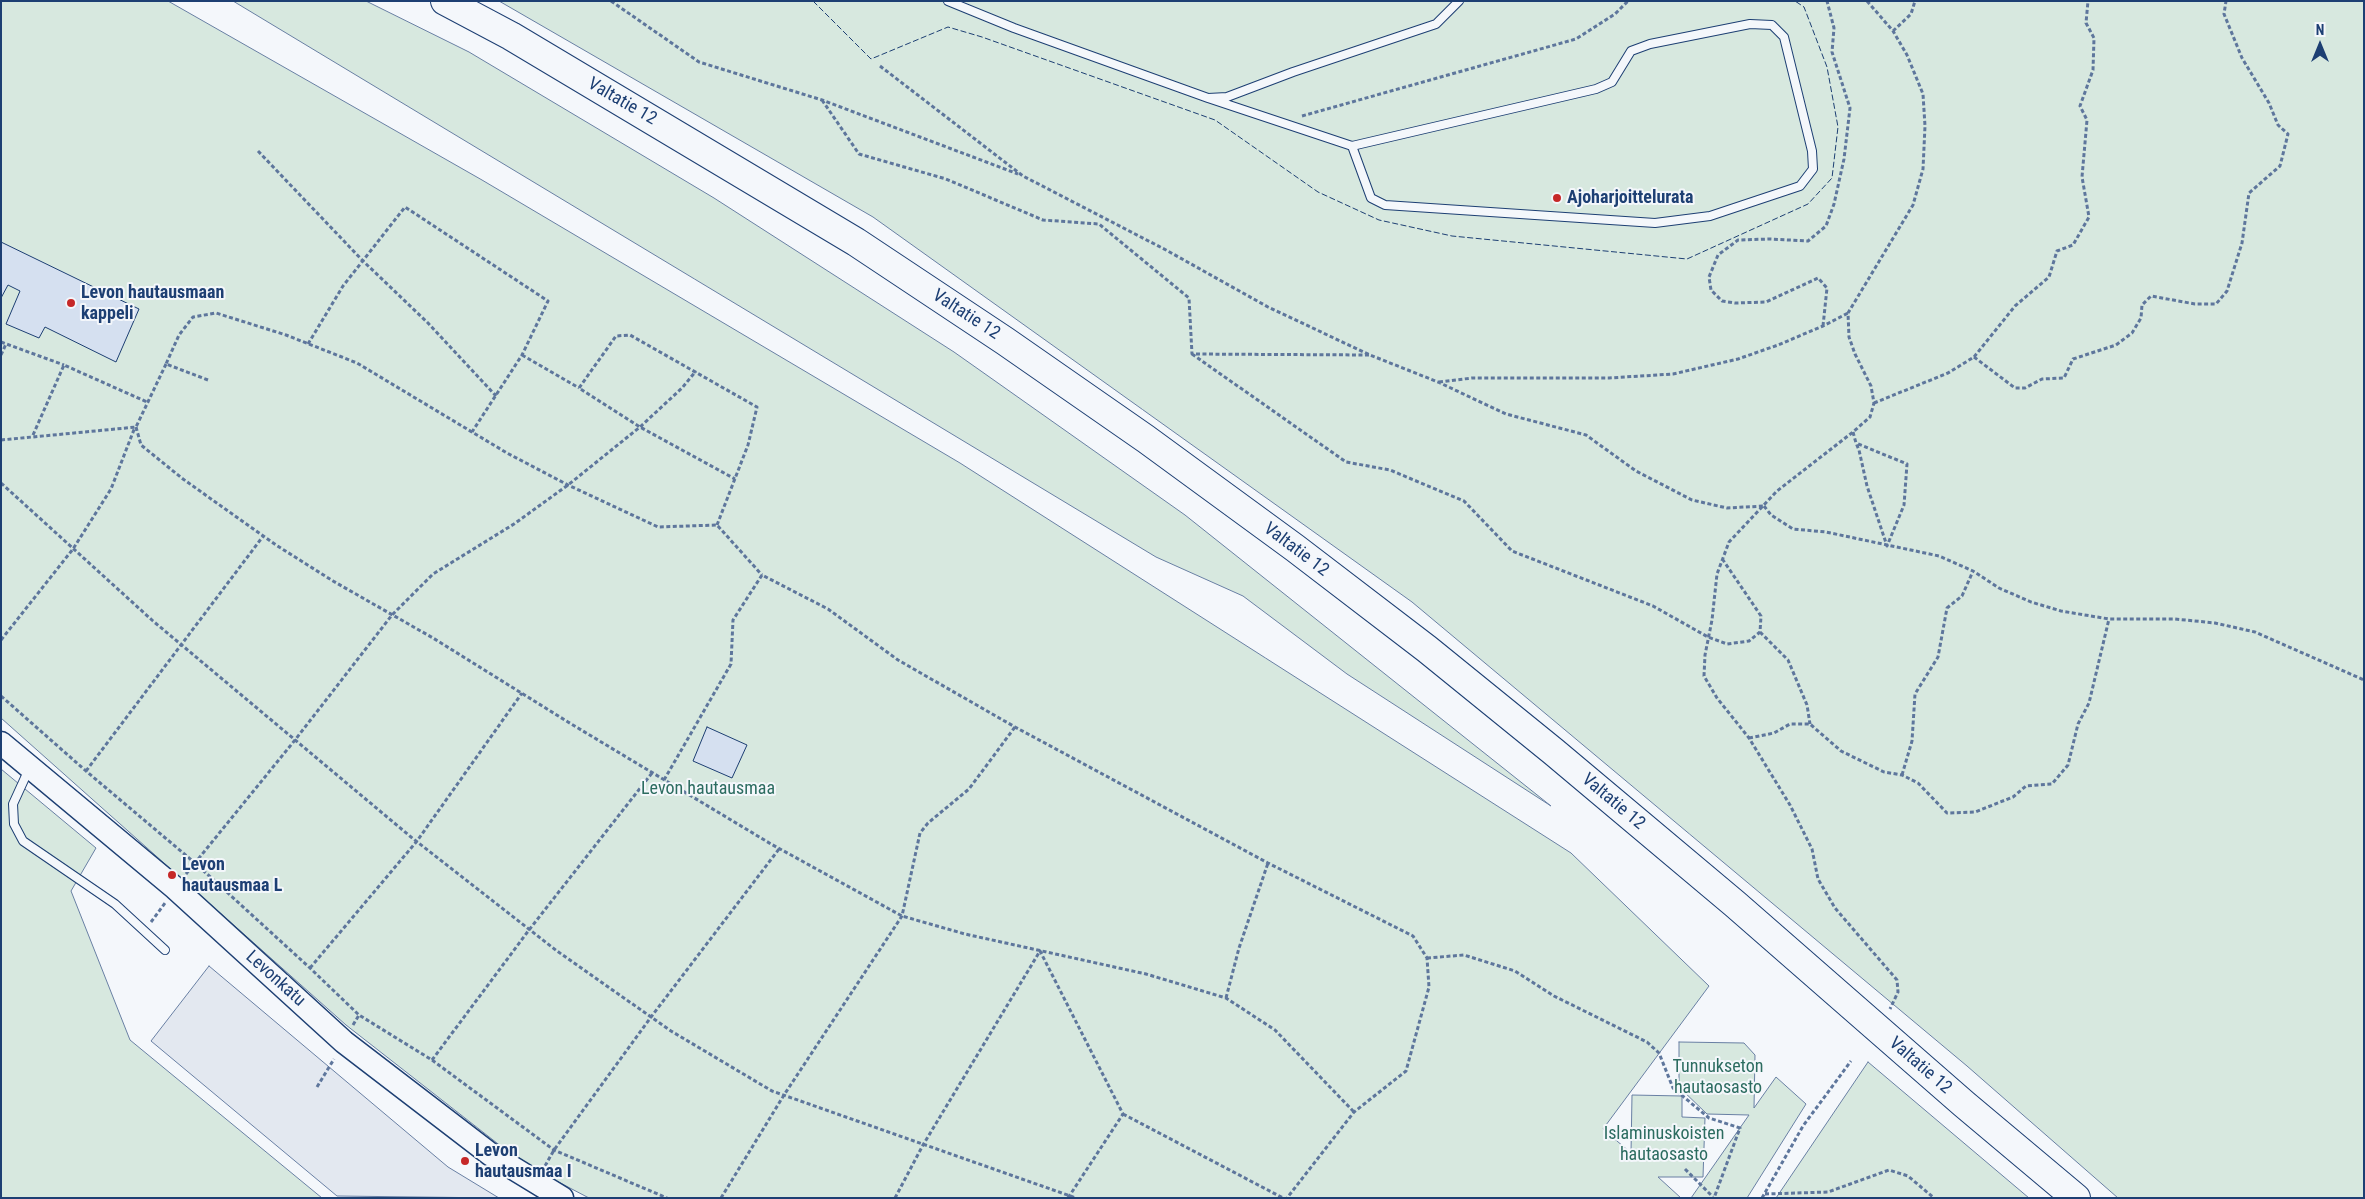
<!DOCTYPE html>
<html>
<head>
<meta charset="utf-8">
<style>
	body { margin:0 }
	#map { position:relative; width:2365px; height:1199px; overflow:hidden; background:#f4f7fb; font-family:"Roboto Condensed",sans-serif }
	canvas { display:block }
	.frame { position:absolute; inset:0; border:2px solid #1d3f73; pointer-events:none }
	.north { position:absolute; left:2295px; top:20px; width:50px; height:50px; -webkit-text-stroke:4px #f4f7fb; paint-order:stroke; rotate:0deg; font-size:14px; font-weight:700; line-height:20px; text-align:center; color:#1d3f73 }
	.north::after { content:''; display:block; margin:auto; width:18px; height:22px; background:#1d3f73; clip-path:polygon(50% 0,100% 100%,50% 72%,0 100%) }
</style>
</head>
<body>
<div id="map">
<canvas width="2365" height="1199"></canvas>
<div class="frame"></div>
<div class="north">N</div>
</div>
<script>
const ctx = document.querySelector('canvas').getContext('2d');
ctx.lineJoin = 'round';
function fill(path, color) {
  ctx.fillStyle = color;
  ctx.fill(path, 'evenodd');
}
function toPath(rows) {
  const path = new Path2D();
  for (const r of rows) {
    path.moveTo(r[0], r[1]);
    for (let i = 2; i < r.length; i += 2) path.lineTo(r[i], r[i + 1]);
  }
  return path;
}
function strokePath(path, color, width, dash) {
  ctx.strokeStyle = color;
  ctx.lineWidth = width;
  ctx.lineCap = dash ? 'butt' : 'round';
  ctx.setLineDash(dash || []);
  ctx.stroke(path);
}
function write(font, color, halo, rows, align = 'center') {
  ctx.font = font + ' "Roboto Condensed",sans-serif';
  ctx.lineWidth = 4;
  ctx.setLineDash([]);
  ctx.textBaseline = 'middle';
  ctx.strokeStyle = halo;
  ctx.fillStyle = color;
  for (const [text, x, y, turn = 0] of rows) {
    ctx.save();
    ctx.translate(x, y);
    ctx.rotate((+turn || 0) * Math.PI / 180);
    ctx.textAlign = isNaN(turn) ? turn : align;
    if (halo) ctx.strokeText(text, 0, 0);
    ctx.fillText(text, 0, 0);
    ctx.restore();
  }
}
const green = toPath([
	[1,1,168,1,482,180,960,463,1571,853,1709,986,1603,1129,1631,1153,1632,1095,1682,1096,1682,1117,1705,1118,1703,1177,1658,1177,1681,1198,589,1198,547,1176,502,1147,346,1025,1,718,1,1],
	[233,1,366,1,469,52,714,198,954,352,1185,515,1551,806,1347,674,1243,596,1156,557,233,1],
	[499,1,2364,1,2364,1198,2118,1198,1967,1066,1412,602,873,217,499,1],
	[1,769,96,848,71,891,130,1040,322,1198,1,1198,1,769],
	[1679,1042,1744,1043,1755,1055,1754,1108,1776,1077,1806,1104,1747,1198,1691,1198,1749,1115,1707,1114,1679,1087,1679,1042],
	[1868,1062,2029,1198,1776,1198,1868,1062]
]);
const parking = toPath([
	[209,966,448,1167,499,1198,337,1196,151,1041,209,966]
]);
const building = toPath([
	[1,242,139,309,116,362,45,327,39,338,6,324,20,291,8,285,1,298,1,242],
	[707,727,747,745,732,778,693,761,707,727]
]);
const path = toPath([
	[611,1,699,62,822,100,1018,174],
	[1867,1,1893,31,1907,55,1923,94,1925,126,1923,169,1913,205,1848,313,1849,337,1855,354,1871,386,1874,403,1870,417,1853,432,1777,491,1729,542,1717,574,1712,620,1705,655,1704,676,1717,698,1749,738,1790,805,1812,849,1818,879,1835,908,1897,980,1898,992,1890,1009],
	[1893,31,1911,14,1915,1],
	[880,66,1023,176,1166,250,1268,307,1370,355,1438,382,1506,414,1586,435,1636,471,1692,500,1727,508,1764,506],
	[822,100,859,154,946,179,1043,220,1099,224,1189,298,1192,354,1369,355],
	[1302,116,1576,39,1615,14,1628,1],
	[258,151,363,261,428,323,496,396],
	[1823,326,1827,288,1818,278,1766,302,1735,303,1722,301,1711,290,1709,277,1718,255,1738,240,1769,239,1808,241,1826,226,1834,204,1844,159,1850,108,1832,52,1834,28,1827,1],
	[1,342,64,365],
	[308,344,343,286,405,207,548,301,522,355,472,432],
	[1192,354,1346,462,1390,470,1464,501,1512,551,1653,606,1708,637,1727,644,1749,641,1760,632,1761,616,1723,560],
	[1,355,6,344],
	[522,355,579,388],
	[1974,357,2015,388,2025,388,2042,379,2064,378,2073,359,2116,345,2132,333,2141,318,2142,305,2151,296,2195,304,2216,304,2227,291,2242,243,2249,193,2280,166,2288,134,2278,125,2269,103,2242,58,2224,14,2226,1],
	[208,380,166,364,179,335,193,317,216,313,286,335,357,363,507,453,568,485,658,527,717,525,762,575],
	[1439,382,1472,378,1609,378,1673,374,1738,359,1778,345,1823,326,1848,313],
	[1874,403,1948,373,1974,357,2015,306,2049,277,2057,251,2073,245,2089,217,2082,177,2087,120,2080,106,2093,70,2094,38,2086,23,2088,1],
	[136,427,141,445,183,479,276,545,333,581,433,638,568,722,771,844,902,916,965,934,1146,974,1226,998,1275,1030,1354,1112],
	[1853,432,1856,443,1859,450,1867,486,1887,546,1904,505,1907,464,1856,443],
	[33,435,64,365,147,402],
	[1,440,136,427,166,364],
	[1,483,153,621,411,837,557,951,671,1031,772,1091,1076,1198],
	[1764,506,1771,515,1793,529,1826,532,1939,556,1973,571,1999,588,2031,602,2061,611,2109,619,2175,619,2215,623,2255,632,2364,680],
	[717,525,748,445,757,407,630,335,616,336,579,388,640,427,735,479],
	[1760,632,1788,660,1807,705,1810,724],
	[1,640,73,549,111,489,135,427],
	[1,696,86,771,195,863,310,968,359,1015,432,1060,554,1150,667,1198],
	[1749,738,1774,733,1790,724,1810,724,1841,751,1884,772,1902,775,1918,783,1947,813,1975,812,2013,797,2026,786,2052,784,2068,765,2078,724,2089,703,2109,619],
	[86,771,264,535],
	[1902,775,1912,741,1915,694,1938,657,1947,608,1962,596,1973,571],
	[664,780,731,664,733,620,762,575,828,609,898,660,1015,727,1268,863,1413,936,1427,958,1429,987,1406,1071,1354,1112,1287,1198],
	[186,874,295,740,392,615,433,574,514,524,568,485,640,427,682,388,696,371],
	[151,922,165,903],
	[1427,958,1464,955,1515,971,1554,996,1647,1042,1659,1053,1673,1088,1709,1118,1740,1128,1714,1198],
	[310,968,417,841,522,693],
	[1226,998,1239,948,1268,863],
	[353,1025,359,1015],
	[432,1060,529,930,652,773],
	[317,1087,334,1059],
	[1123,1114,1283,1198],
	[545,1166,554,1150,651,1017,779,849],
	[1685,1169,1713,1197],
	[1765,1194,1828,1192,1889,1170,1908,1176,1934,1198],
	[721,1198,784,1095,902,916,920,833,928,823,969,789,1015,727],
	[895,1198,923,1145,1040,951,1123,1114,1068,1198],
	[1762,1198,1803,1126,1851,1061]
]);
const lane = toPath([
	[948,1,1014,28,1208,98,1227,97,1293,72,1436,24,1459,1],
	[1208,98,1352,146,1596,89,1612,82,1631,51,1650,44,1750,24,1772,25,1784,37,1812,151,1813,169,1800,186,1710,216,1655,223,1385,205,1371,198,1352,146],
	[29,769,13,804,14,824,23,841,115,904,165,950]
]);
const secondary = toPath([
	[1,743,175,888,344,1042,490,1154,562,1198]
]);
const highway = toPath([
	[445,1,511,36,856,242,1005,341,1146,439,1295,548,1427,649,1554,752,1735,904,1964,1104,2076,1198]
]);
const fence = toPath([
	[813,1,871,59,948,27,982,37,1215,120,1318,192,1379,220,1452,236,1687,259,1808,204,1832,178,1838,127,1827,67,1804,7,1795,1]
]);
const markers = [
	[1557,198,5,"#c62828"],
	[71,303,5,"#c62828"],
	[172,875,5,"#c62828"],
	[465,1161,5,"#c62828"]
];
const streetNames = [
	["Valtatie 12",622,102,30],
	["Valtatie 12",966,315,33],
	["Valtatie 12",1296,550,37],
	["Valtatie 12",1613,802,40],
	["Levonkatu",275,979,42],
	["Valtatie 12",1920,1066,41]
];
const poiNames = [
	["Ajoharjoittelurata",1567,198],
	["Levon hautausmaan",81,293],
	["kappeli",81,314],
	["Levon",182,865],
	["hautausmaa L",182,886],
	["Levon",475,1151],
	["hautausmaa I",475,1172]
];
const parkNames = [
	["Levon hautausmaa",708,789],
	["Tunnukseton",1718,1067],
	["hautaosasto",1718,1088],
	["Islaminuskoisten",1664,1134],
	["hautaosasto",1664,1155]
];
fill(green, '#d7e8df');
strokePath(green, '#687fa3', 1);
fill(parking, '#e3e8f0');
strokePath(parking, '#687fa3', 1);
fill(building, '#d5e0f0');
strokePath(building, '#1d3f73', 1);
strokePath(lane, '#1d3f73', 10);
strokePath(secondary, '#1d3f73', 25);
strokePath(highway, '#1d3f73', 30);
strokePath(path, '#5e769c', 3, [4, 2.5]);
strokePath(lane, '#f4f7fb', 8);
strokePath(secondary, '#f4f7fb', 22);
strokePath(highway, '#f4f7fb', 28);
strokePath(fence, '#1d3f73', 1, [6, 2.5]);
for (const [x, y, r, color] of markers) {
  const dot = new Path2D();
  dot.arc(x, y, r, 0, 2 * Math.PI);
  ctx.fillStyle = color;
  ctx.fill(dot);
  strokePath(dot, '#f4f7fb', 2);
}
write('18px', '#1d3f73', '#f4f7fb', streetNames);
write('bold 18px', '#1d3f73', '#f4f7fb', poiNames, 'left');
write('18px', '#2c6c60', '#f4f7fb', parkNames);
</script>
</body>
</html>
